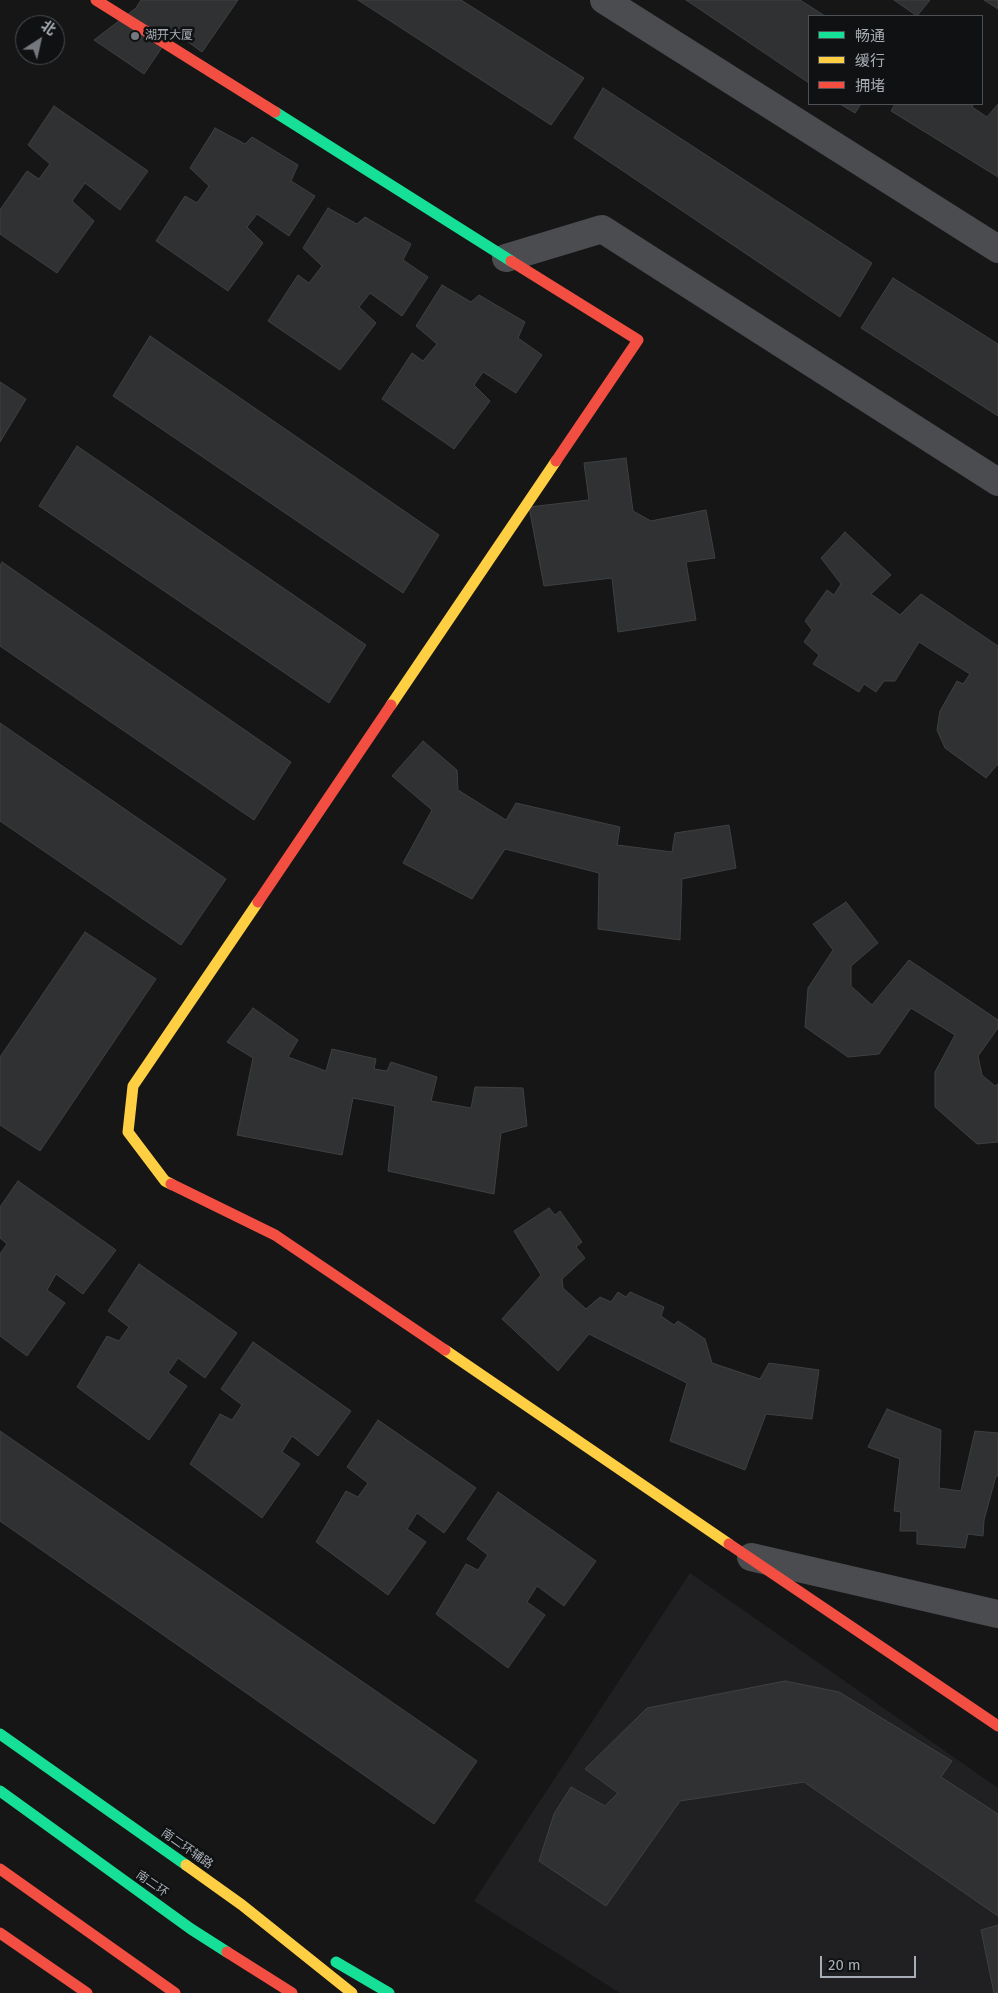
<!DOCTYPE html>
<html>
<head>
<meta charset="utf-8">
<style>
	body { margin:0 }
	#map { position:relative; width:998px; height:1993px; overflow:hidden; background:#161616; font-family:"Fira Sans","Noto Sans SC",sans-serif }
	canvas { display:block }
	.legend { position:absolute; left:808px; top:15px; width:175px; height:90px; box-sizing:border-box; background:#101112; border:1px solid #4d5054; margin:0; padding:6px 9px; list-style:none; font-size:15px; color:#a8aeb7 }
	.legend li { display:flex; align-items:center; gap:10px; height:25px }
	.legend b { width:25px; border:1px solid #4d5054 }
	.north { position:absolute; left:15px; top:15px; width:50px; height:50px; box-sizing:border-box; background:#101112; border:1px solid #4d5054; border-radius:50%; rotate:35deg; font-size:14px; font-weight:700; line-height:20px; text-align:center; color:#a8aeb7 }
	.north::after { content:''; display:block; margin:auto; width:18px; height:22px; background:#75797f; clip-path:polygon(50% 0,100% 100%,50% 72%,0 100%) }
	.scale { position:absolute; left:820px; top:1956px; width:96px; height:22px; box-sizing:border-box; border:2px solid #a8aeb7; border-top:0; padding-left:6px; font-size:15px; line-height:18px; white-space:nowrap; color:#a8aeb7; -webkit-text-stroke:4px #101112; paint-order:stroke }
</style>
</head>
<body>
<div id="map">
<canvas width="998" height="1993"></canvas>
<ul class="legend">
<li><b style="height:6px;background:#16e098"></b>畅通</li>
<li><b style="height:6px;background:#ffcf43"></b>缓行</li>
<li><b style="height:6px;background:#f24e42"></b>拥堵</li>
</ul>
<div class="north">北</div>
<div class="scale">20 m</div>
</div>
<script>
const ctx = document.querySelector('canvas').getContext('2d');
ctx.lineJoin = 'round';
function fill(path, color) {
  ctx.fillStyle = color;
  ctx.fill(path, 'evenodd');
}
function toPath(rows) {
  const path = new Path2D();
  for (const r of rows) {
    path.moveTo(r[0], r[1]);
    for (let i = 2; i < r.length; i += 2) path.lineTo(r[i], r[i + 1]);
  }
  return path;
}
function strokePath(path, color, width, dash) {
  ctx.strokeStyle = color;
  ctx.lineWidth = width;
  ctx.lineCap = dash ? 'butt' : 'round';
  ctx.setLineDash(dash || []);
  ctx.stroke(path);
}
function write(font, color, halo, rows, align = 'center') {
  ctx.font = font + ' "Fira Sans","Noto Sans SC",sans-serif';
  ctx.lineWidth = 5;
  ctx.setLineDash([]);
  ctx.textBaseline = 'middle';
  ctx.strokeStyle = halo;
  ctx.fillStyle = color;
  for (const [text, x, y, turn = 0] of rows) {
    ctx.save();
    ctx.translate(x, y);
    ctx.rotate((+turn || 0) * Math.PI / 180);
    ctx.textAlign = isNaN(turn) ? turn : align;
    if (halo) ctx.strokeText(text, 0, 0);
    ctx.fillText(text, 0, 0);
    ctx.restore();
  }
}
const built = toPath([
	[690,1573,998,1788,998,1993,620,1993,474,1901]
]);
const building = toPath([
	[141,0,238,0,202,52,173,31,144,74,94,40,136,8,141,0],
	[358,0,461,0,584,78,551,125,358,0],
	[686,0,800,0,825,16,809,16,809,83,686,0],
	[894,0,930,0,917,16,894,0],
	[984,0,998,0,998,9,984,0],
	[603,88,872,263,840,317,574,138,603,88],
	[840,104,861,104,855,113,840,104],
	[895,104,974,104,972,107,987,117,998,104,998,177,891,111,895,104],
	[54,106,148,171,120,210,85,183,72,201,94,221,57,273,0,234,0,210,27,171,39,179,50,164,28,145,54,106],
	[215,128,245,144,252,137,298,165,291,181,315,196,289,236,257,214,247,227,263,243,228,291,156,241,185,196,197,203,209,186,190,168,215,128],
	[328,208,357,224,365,217,411,244,403,260,428,277,402,316,370,293,359,307,376,323,340,370,268,321,298,275,309,283,322,266,303,248,328,208],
	[893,278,998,344,998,416,861,328,893,278],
	[442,285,471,302,479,295,525,322,518,338,542,355,516,393,483,372,474,385,490,401,454,449,382,399,412,353,423,361,437,344,416,326,442,285],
	[150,336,439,535,403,593,113,396,150,336],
	[0,382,26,399,0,442,0,382],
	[77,446,366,645,329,703,39,506,77,446],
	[626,458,633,511,651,521,706,510,715,558,686,562,696,620,618,632,612,578,544,586,529,507,589,500,584,463,626,458],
	[845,532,891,575,871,594,900,615,921,594,998,646,998,765,997,765,986,778,945,748,937,730,940,711,957,681,963,684,970,674,919,642,895,681,884,681,876,692,864,684,859,692,813,664,819,655,804,642,812,630,805,621,827,590,834,595,841,584,821,558,845,532],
	[2,562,291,762,254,820,0,646,0,566,2,562],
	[0,723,226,879,181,945,0,821,0,723],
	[423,741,457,770,458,790,506,820,516,803,620,827,617,845,672,852,675,833,729,825,736,868,682,879,680,940,598,929,599,873,505,849,472,899,403,863,432,810,392,776,423,741],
	[846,902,878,943,851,966,851,986,872,1005,909,960,998,1020,998,1028,978,1056,982,1075,995,1086,998,1084,998,1142,977,1144,935,1107,935,1072,955,1035,911,1008,879,1054,848,1057,805,1027,808,988,833,950,813,924,846,902],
	[85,932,156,979,40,1151,0,1125,0,1057,85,932],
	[253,1008,298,1040,288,1057,326,1071,332,1049,376,1059,374,1069,387,1071,391,1062,437,1077,431,1101,471,1108,475,1087,523,1088,527,1126,501,1133,494,1194,388,1171,395,1106,353,1098,342,1155,237,1135,253,1058,227,1042,253,1008],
	[18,1181,116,1250,83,1294,56,1274,47,1290,65,1303,27,1356,0,1336,0,1254,7,1244,0,1238,0,1207,18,1181],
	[549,1208,555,1215,560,1211,582,1242,576,1247,585,1258,562,1279,563,1288,586,1309,600,1297,611,1302,618,1292,626,1297,630,1292,664,1307,661,1316,674,1325,678,1321,705,1339,712,1363,760,1379,769,1363,819,1370,812,1419,766,1414,745,1470,670,1441,687,1383,589,1334,558,1371,502,1319,541,1275,514,1231,549,1208],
	[139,1264,237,1333,205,1378,178,1358,168,1373,187,1386,149,1440,77,1387,107,1336,119,1341,129,1327,108,1311,139,1264],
	[253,1342,351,1411,318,1456,292,1436,282,1452,300,1464,262,1518,190,1464,220,1414,232,1420,242,1405,221,1389,253,1342],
	[887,1409,941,1430,939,1488,961,1491,975,1431,998,1433,998,1476,996,1476,984,1520,983,1536,968,1534,965,1548,917,1544,917,1531,900,1531,901,1512,894,1511,900,1459,868,1447,887,1409],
	[378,1420,476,1488,444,1533,417,1513,407,1529,426,1542,388,1595,316,1542,346,1491,358,1497,368,1483,347,1467,378,1420],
	[0,1431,477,1761,434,1824,0,1521,0,1431],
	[498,1492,596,1561,564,1606,537,1586,527,1602,545,1615,508,1668,436,1614,466,1564,478,1570,488,1555,467,1539,498,1492],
	[785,1681,839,1692,952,1761,941,1777,998,1814,998,1916,804,1782,680,1801,606,1906,539,1861,554,1814,571,1787,605,1806,618,1793,585,1769,647,1708,785,1681],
	[998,1925,998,1993,994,1993,981,1930,998,1925]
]);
const street = toPath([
	[604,0,998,249],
	[506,258,602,229,998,482],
	[751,1557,998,1614]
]);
const fast = toPath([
	[275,112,511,261],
	[0,1734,186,1865],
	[0,1791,191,1929,227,1952],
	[336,1962,389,1993]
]);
const slow = toPath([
	[391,705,556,461],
	[171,1184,165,1181,128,1132,133,1086,258,902],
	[445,1350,729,1544],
	[186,1865,242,1905,352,1993]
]);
const jam = toPath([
	[96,0,275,112],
	[511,261,638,340,556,461],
	[258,902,391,705],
	[171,1184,275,1235,445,1350],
	[729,1544,998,1726],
	[0,1869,175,1993],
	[0,1933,87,1993],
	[227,1952,292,1993]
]);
const markers = [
	[135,36,5,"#75797f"]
];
const poiNames = [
	["湖开大厦",145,36]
];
const streetNames = [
	["南二环辅路",187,1849,35],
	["南二环",152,1884,35]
];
fill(built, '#202022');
fill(building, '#303132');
strokePath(building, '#3e4042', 1);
strokePath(street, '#4a4c4f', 28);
strokePath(fast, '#16e098', 11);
strokePath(slow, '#ffcf43', 11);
strokePath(jam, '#f24e42', 11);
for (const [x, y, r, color] of markers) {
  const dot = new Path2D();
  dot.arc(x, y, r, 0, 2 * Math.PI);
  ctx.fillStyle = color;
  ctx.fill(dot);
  strokePath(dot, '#101112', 2);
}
write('12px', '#a8aeb7', '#101112', poiNames, 'left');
write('12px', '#a8aeb7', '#101112', streetNames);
</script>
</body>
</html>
